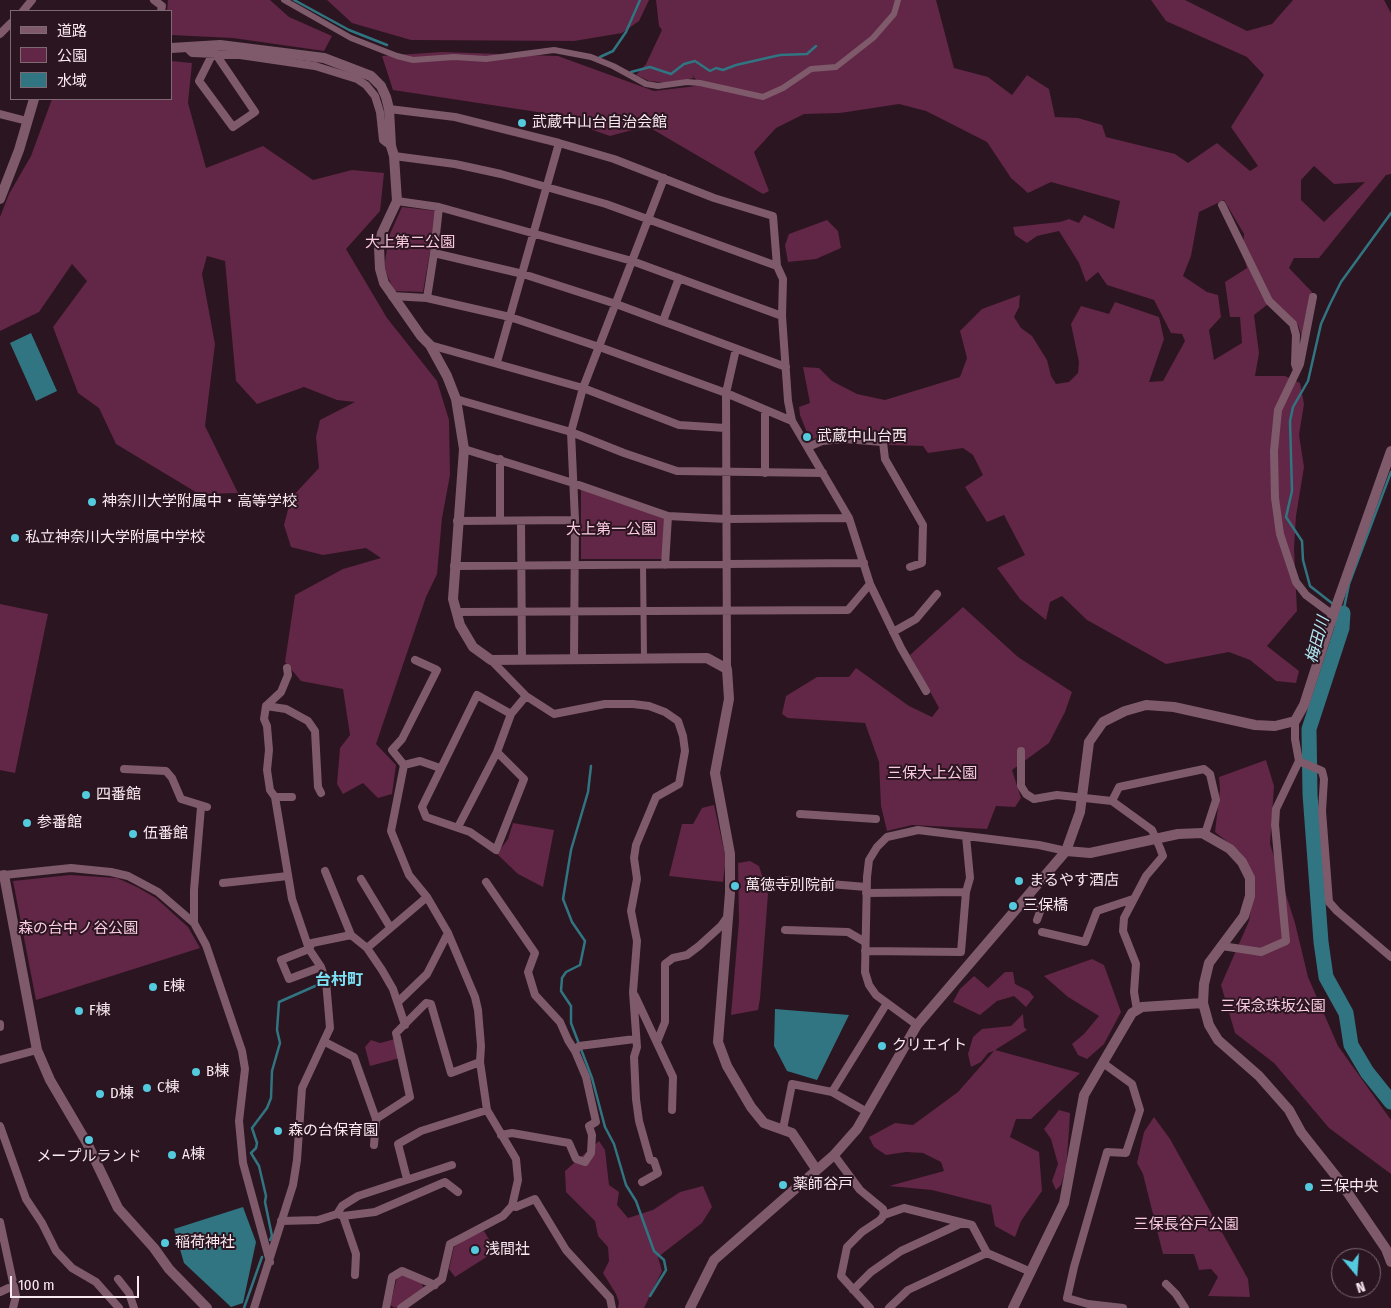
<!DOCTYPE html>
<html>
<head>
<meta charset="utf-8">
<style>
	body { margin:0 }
	#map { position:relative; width:1391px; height:1308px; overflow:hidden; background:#2b1520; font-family:"Fira Sans Condensed","Noto Sans JP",sans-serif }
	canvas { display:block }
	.legend { position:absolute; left:10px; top:10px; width:162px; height:90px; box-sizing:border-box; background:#2b1520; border:1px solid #7d6a73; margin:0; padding:6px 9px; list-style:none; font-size:15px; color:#f9e9f0 }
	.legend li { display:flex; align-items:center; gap:10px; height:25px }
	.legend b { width:25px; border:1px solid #7d6a73 }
	.north { position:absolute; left:1331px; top:1248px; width:50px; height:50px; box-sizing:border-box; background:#2b1520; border:1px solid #7d6a73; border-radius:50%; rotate:162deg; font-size:14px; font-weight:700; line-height:20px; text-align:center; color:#f9e9f0 }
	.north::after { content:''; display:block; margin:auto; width:18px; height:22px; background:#54cade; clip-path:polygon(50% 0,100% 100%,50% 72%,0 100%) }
	.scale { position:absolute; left:10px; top:1276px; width:129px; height:22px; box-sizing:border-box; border:2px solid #f9e9f0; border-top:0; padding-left:6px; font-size:15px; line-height:18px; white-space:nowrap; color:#f9e9f0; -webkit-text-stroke:4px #2b1520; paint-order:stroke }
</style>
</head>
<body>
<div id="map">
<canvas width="1391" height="1308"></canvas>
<ul class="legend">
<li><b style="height:6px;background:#7e5a6b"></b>道路</li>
<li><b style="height:14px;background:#622646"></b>公園</li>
<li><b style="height:14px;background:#307581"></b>水域</li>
</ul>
<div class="north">N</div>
<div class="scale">100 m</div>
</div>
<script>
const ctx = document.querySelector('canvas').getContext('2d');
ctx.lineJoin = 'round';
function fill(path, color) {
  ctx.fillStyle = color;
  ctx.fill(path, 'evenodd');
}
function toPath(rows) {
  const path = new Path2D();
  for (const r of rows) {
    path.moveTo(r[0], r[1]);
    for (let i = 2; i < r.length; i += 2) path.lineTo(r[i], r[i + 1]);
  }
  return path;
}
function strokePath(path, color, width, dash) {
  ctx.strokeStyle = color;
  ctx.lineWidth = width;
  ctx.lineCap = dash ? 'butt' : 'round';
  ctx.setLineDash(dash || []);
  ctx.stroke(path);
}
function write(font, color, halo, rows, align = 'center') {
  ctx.font = font + ' "Fira Sans Condensed","Noto Sans JP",sans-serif';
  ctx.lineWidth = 4;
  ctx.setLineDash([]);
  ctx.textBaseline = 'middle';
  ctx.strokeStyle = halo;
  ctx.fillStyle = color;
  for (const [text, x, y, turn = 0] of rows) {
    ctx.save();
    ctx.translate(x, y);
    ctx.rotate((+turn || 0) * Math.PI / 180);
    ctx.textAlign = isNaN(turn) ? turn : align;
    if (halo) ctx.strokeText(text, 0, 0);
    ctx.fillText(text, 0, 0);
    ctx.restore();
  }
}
const green = toPath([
	[168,0,270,0,289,17,332,36,324,51,233,38,171,35,171,11,167,11],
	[327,0,649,0,639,21,622,33,574,41,411,40,352,23],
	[656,0,936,0,954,68,988,77,1012,95,1027,75,1049,89,1055,117,1078,118,1102,125,1106,137,1175,154,1188,163,1217,143,1250,171,1258,166,1231,127,1264,75,1247,57,1166,21,1151,0,1185,0,1247,31,1272,24,1293,0,1384,0,1391,13,1391,174,1386,175,1319,258,1294,258,1289,268,1312,292,1302,337,1298,325,1272,301,1254,315,1259,353,1255,376,1285,376,1300,383,1304,404,1299,435,1304,467,1296,516,1294,548,1297,611,1267,646,1299,671,1296,683,1276,681,1250,660,1229,652,1166,664,1087,620,1062,596,1050,602,1046,620,1020,599,997,568,1025,555,1004,515,987,522,965,487,983,475,973,455,963,448,928,453,923,446,889,445,887,437,852,438,845,435,823,436,810,440,800,415,799,407,810,403,803,367,819,368,832,381,857,394,885,400,960,377,967,358,960,331,982,309,1020,295,1019,307,1014,317,1021,328,1032,336,1047,360,1051,376,1056,384,1069,382,1078,373,1079,362,1071,324,1081,306,1109,314,1115,302,1159,317,1164,339,1149,382,1163,381,1185,341,1182,334,1171,333,1154,300,1107,285,1098,272,1086,282,1079,263,1059,231,1037,236,1027,243,1015,235,1013,227,1060,222,1069,219,1079,223,1084,215,1114,229,1120,201,1051,182,1028,193,1011,178,987,142,926,111,899,104,840,113,804,114,776,128,754,152,769,191,763,194,647,126,610,136,544,113,393,90,382,56,442,52,558,56,654,91,696,86,696,80,692,74,694,78,668,83,649,81,636,75,646,64,662,30,659,26],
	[1314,166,1334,184,1365,182,1324,222,1301,200,1301,180],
	[1224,200,1244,234,1243,253,1247,268,1225,282,1230,317,1240,317,1242,343,1214,360,1209,330,1221,317,1218,295,1207,292,1183,276,1191,256,1199,212],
	[171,61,192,63,188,103,206,168,263,146,313,180,352,170,384,173,380,211,346,249,387,318,437,381,449,420,450,475,442,518,437,574,426,597,376,744,396,765,392,794,378,798,363,783,343,794,337,784,340,748,350,735,343,689,301,681,285,662,295,595,343,569,381,558,366,548,323,555,291,547,284,525,291,498,319,468,316,437,320,420,355,402,337,400,304,387,257,404,236,381,225,261,207,256,202,274,215,344,205,426,238,493,199,494,116,444,99,408,78,393,53,327,87,281,72,264,39,312,0,331,0,217,9,194,31,156,52,99,171,99],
	[402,207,437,211,423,292,394,291,384,268,389,236],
	[827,220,838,231,841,248,816,259,788,262,785,245,789,234],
	[581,488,664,518,663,559,581,559],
	[0,604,48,614,15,773,0,770],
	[963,607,1018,657,1072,692,1065,712,1049,743,1012,770,1021,798,1015,807,996,806,987,829,912,825,887,831,881,806,879,762,865,723,788,718,782,714,786,696,817,677,849,677,856,668,909,706,932,717,939,708,910,655],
	[1266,760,1274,786,1270,844,1295,923,1308,977,1338,1046,1391,1120,1391,1174,1329,1128,1274,1063,1235,1033,1221,985,1249,921,1255,886,1251,872,1240,852,1215,832,1220,790,1219,777],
	[714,805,726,859,723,882,669,876,682,824,693,824,702,808],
	[513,823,554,830,543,887,518,874,497,854,508,839],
	[750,861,759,866,768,894,760,999,758,1010,731,1015,739,921,738,863],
	[70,875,117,878,137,887,156,898,188,927,200,948,36,1000,13,881],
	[1092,959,1104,965,1121,1012,1104,1044,1087,1059,1078,1055,1072,1044,1084,1034,1099,1016,1068,997,1044,976],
	[1005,972,1013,972,1015,984,1029,991,1034,997,1026,1007,1014,996,997,1001,980,1015,953,1002,960,989,974,976,988,988],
	[1023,1014,1024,1027,1027,1030,995,1050,1080,1073,1031,1119,1016,1119,1010,1137,1039,1152,1042,1191,1021,1221,1015,1237,995,1226,991,1205,932,1190,889,1186,944,1171,941,1162,923,1153,906,1152,886,1155,874,1147,869,1137,895,1123,913,1125,958,1092,994,1051,988,1053,981,1062,971,1067,968,1054,973,1037,982,1029,1011,1026],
	[395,1039,400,1058,370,1066,365,1047,371,1040,380,1043],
	[1059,1110,1070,1113,1069,1131,1066,1168,1061,1185,1056,1190,1052,1181,1058,1164,1051,1139,1044,1129],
	[1154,1117,1170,1139,1248,1279,1250,1297,1208,1296,1218,1277,1211,1269,1199,1270,1194,1254,1163,1254,1143,1174,1137,1163,1144,1132],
	[599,1141,605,1150,609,1185,619,1192,617,1205,628,1218,653,1210,680,1192,703,1186,712,1207,702,1223,658,1257,662,1271,644,1308,618,1308,619,1302,616,1294,603,1273,609,1261,608,1247,598,1236,595,1221,566,1192,565,1171],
	[484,1231,496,1251,455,1277,449,1269,454,1247,468,1237],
	[403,1275,420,1281,423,1286,422,1291,395,1308,390,1305,397,1278]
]);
const water = toPath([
	[31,333,57,391,36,401,10,343],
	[775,1009,849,1015,817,1080,787,1071,774,1046],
	[243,1207,256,1242,243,1303,231,1307,184,1263,174,1229]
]);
const stream = toPath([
	[294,0,349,30,387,45],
	[600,57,613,51,626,32,640,0],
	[631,72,650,67,671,74,684,64,695,61,710,71,716,68,723,70,736,65,780,55,807,54,816,46],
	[1333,604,1310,586,1303,560,1302,541,1286,517,1292,491,1290,421,1293,407,1308,381,1321,324,1330,304,1341,282,1391,213],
	[1343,613,1349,584,1391,472],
	[591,766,588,792,571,850,563,899,572,922,585,941,580,965,566,972,562,978,561,991,571,1006,571,1023,592,1078,605,1127,614,1144,626,1185,636,1201,654,1251,664,1260,666,1270,650,1296],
	[270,1240,272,1236,265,1202,266,1196,259,1166,251,1153,256,1148,257,1143,252,1128,267,1108,271,1098,272,1071,280,1043,277,1030,279,1002,322,983],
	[244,1308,262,1257]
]);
const river = toPath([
	[1343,613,1342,628,1309,729,1310,794,1321,942,1326,977,1346,1013,1351,1045,1367,1072,1391,1102]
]);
const pedestrian = toPath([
	[284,0,351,38,397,56,413,60,454,57,486,59,554,50,591,57,613,66,646,84,658,86,687,82,700,83,763,97,783,88,811,69,836,67,873,38,894,14,898,0],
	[643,564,644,658]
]);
const minor = toPath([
	[154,0,162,6,161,11],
	[23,11,32,0],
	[0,34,11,23],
	[186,47,192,53,240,55,315,66,357,79,366,85,375,96,380,112,383,140,391,146],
	[213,53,199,81,233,127,255,112,215,53],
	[389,109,455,117,559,143,614,159,714,198,773,216,777,266,783,279,782,316,788,401,792,421,849,518,726,519,668,516,573,483,464,449],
	[0,114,27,121],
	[394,156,455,164,501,174,606,204,777,266],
	[397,201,439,207,632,261,782,316],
	[1222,205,1269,301,1293,324,1296,335,1295,364,1297,370],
	[434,253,439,207],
	[392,296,427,298,510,317,605,349,726,393,792,421],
	[1313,297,1300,364,1278,410,1274,451,1275,498,1280,534,1296,582,1306,595,1333,615],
	[427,298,434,253,523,274,616,304,786,367],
	[663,321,679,278],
	[430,345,583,388,679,425,725,428],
	[497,362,559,143],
	[456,399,571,432,624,453,677,471,823,473],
	[765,410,765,473],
	[808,447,822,441,845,439,883,442,885,459,923,525,922,563,910,567],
	[500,459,500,520],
	[457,521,575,520],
	[521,521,522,659],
	[665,565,668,516],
	[454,566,864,563],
	[870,584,901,648,926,691],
	[456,612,848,610,870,584,849,518],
	[893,632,916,619,937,594],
	[574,659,575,520,571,432,583,388,664,178],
	[491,660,526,696,554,714,605,704,633,704,649,706,665,712,678,721,683,736,685,751,679,784,656,797,636,845,634,858,637,879,631,911,637,941,633,992,637,1047,634,1057,636,1099,639,1121,650,1160,654,1161,658,1173,642,1182],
	[727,669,726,393,736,349],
	[266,706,286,709,308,721,315,731,318,787,321,793],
	[1021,751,1021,786,1026,794,1034,799,1057,795,1112,801,1152,830,1160,848,1163,856,1146,876,1124,918,1123,931,1136,964,1134,992,1137,1010],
	[497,752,524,779,496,850,470,832,426,817,422,807,477,695,511,714],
	[1299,761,1322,771,1324,779,1322,811,1329,902,1337,911,1391,957],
	[404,765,392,750,402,739,437,670,415,660],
	[124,769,166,771,172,778,181,799,207,807],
	[275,797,292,797],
	[1112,801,1119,787,1204,769,1210,774,1216,800,1205,834],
	[800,814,876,819],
	[458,827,497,752,511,714,526,696],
	[325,871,351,935,367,948,382,970,393,989,405,1025],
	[4,875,71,868,111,872,128,876,158,892,194,923,206,945,242,1051,245,1069,239,1121,243,1163,270,1262],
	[361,879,390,927],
	[782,880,866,887],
	[486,882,535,953,528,972,535,995,560,1022,568,1040,575,1051],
	[223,883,288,876],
	[866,893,966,892],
	[1028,896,1041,909,1037,920],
	[194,923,194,890,201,807],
	[785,930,848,932,865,942],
	[1042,932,1085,942,1097,911,1133,899],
	[1222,946,1261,952,1286,941,1275,825,1276,809,1299,761,1295,739,1295,721],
	[367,948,427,897],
	[865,951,961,952,966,892,970,878,966,836],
	[321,967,289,979,281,960,309,949,312,943,351,935],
	[635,996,673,1077,672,1110],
	[398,1002,427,974,448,933],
	[0,1024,0,1027],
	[917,1025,876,995,869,985,865,972,867,877,869,860,877,847,887,837,918,830,1039,845,1066,851],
	[325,1042,354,1057,376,1119,410,1097,396,1033,426,1003,431,1004,451,1073,480,1062],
	[657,1042,665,1022,665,964,673,958,687,955,699,946,721,926,728,916],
	[0,1060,37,1050],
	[1103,1063,1132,1084,1140,1110,1126,1153,1107,1152,1074,1267,1067,1298,1088,1304,1123,1308],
	[832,1092,887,1003],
	[0,1126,26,1199,42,1223,56,1251,72,1268,96,1282,119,1308],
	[783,1129,792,1084,832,1092,867,1112],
	[501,1135,512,1133,569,1143,576,1159,585,1162,591,1153,592,1135,589,1126,596,1122,586,1077,575,1051,579,1046,635,1039],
	[374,1145,376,1119],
	[834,1155,860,1190,883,1209,884,1215,880,1220,862,1232,847,1247,841,1276,870,1308],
	[407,1179,398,1144,421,1131,487,1110],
	[512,1206,516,1207,535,1199,566,1250,610,1298,612,1308],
	[337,1214,343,1216,375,1212,445,1182,458,1192],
	[884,1215,904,1208,972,1225,987,1253,1031,1272],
	[343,1216,356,1254,355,1275],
	[281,1221,318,1220,337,1214,342,1206,358,1196,452,1165],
	[0,1222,16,1296,13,1308],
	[118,1279,129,1293,134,1308],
	[1166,1284,1176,1294,1185,1308],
	[853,1290,871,1272,901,1251,962,1223],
	[0,1292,13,1286],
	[254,1308,293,1185,297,1160,302,1088,330,1028,326,981,321,967,309,949,292,899,275,797,270,790,267,770,269,750,267,726,264,719,266,706,281,692,288,675,287,668],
	[386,1308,392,1277,402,1271,435,1285],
	[401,1308,442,1279,450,1244,503,1216,512,1206,518,1180,516,1159,487,1110,480,1062,481,1046,478,1010,475,997,448,933,427,897,409,875,391,831,404,765,420,761,440,768],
	[889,1308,908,1290,987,1253]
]);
const tertiary = toPath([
	[171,48,220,45,324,58,371,76,381,86,386,97,389,109,391,146,394,156,397,201,382,233,379,247,380,269,384,283,421,336,430,345,447,376,456,399,464,449,453,599,460,625,473,647,491,660,707,658,727,669,729,699,715,773,730,854,730,893,718,1042,727,1066,751,1107,764,1123,792,1133,816,1169],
	[0,199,19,150,34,99],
	[1066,851,1090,853,1178,834,1202,833,1230,849,1242,862,1250,878,1250,896,1244,916,1209,963,1204,984,1203,1003,1209,1025,1218,1040,1259,1076,1289,1110,1301,1132,1339,1180,1386,1249,1391,1262],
	[0,876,4,875,37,1050,50,1080,87,1143,118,1208,154,1248,169,1269,207,1308],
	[690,1308,714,1260,834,1155,857,1129,917,1025,1066,851,1080,812,1089,742,1103,722,1125,711,1146,705,1174,707,1255,725,1275,726,1295,721,1304,705,1333,615,1391,451],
	[1013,1308,1064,1203,1084,1095,1132,1013,1142,1007,1203,1003]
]);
const markers = [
	[522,123,5,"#54cade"],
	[807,437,5,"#54cade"],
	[92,502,5,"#54cade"],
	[15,538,5,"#54cade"],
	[86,795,5,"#54cade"],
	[27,823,5,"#54cade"],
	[133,834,5,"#54cade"],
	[1019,881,5,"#54cade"],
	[735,886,5,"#54cade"],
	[1013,906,5,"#54cade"],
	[153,987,5,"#54cade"],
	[79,1011,5,"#54cade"],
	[882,1046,5,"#54cade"],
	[196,1072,5,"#54cade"],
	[147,1088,5,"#54cade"],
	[100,1094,5,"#54cade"],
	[278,1131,5,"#54cade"],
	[89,1140,5,"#54cade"],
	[172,1155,5,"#54cade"],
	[783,1185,5,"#54cade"],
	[1309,1187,5,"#54cade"],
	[165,1243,5,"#54cade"],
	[475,1250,5,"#54cade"]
];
const poiNames = [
	["武蔵中山台自治会館",532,123],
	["武蔵中山台西",817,437],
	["神奈川大学附属中・高等学校",102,502],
	["私立神奈川大学附属中学校",25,538],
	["四番館",96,795],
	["参番館",37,823],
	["伍番館",143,834],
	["まるやす酒店",1029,881],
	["萬徳寺別院前",745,886],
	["三保橋",1023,906],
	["E棟",163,987],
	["F棟",89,1011],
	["クリエイト",892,1046],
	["B棟",206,1072],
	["C棟",157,1088],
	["D棟",110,1094],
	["森の台保育園",288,1131],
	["A棟",182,1155],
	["メープルランド",89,1157,"center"],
	["薬師谷戸",793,1185],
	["三保中央",1319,1187],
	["稲荷神社",175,1243],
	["浅間社",485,1250]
];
const parkNames = [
	["大上第二公園",410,243],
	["大上第一公園",611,530],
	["三保大上公園",932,774],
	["森の台中ノ谷公園",78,929],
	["三保念珠坂公園",1273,1007],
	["三保長谷戸公園",1186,1225]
];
const waterNames = [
	["梅田川",1318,640,-75]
];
const neighbourhoodNames = [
	["台村町",339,981]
];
fill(green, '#622646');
fill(water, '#307581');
strokePath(stream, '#307581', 2.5);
strokePath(river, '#307581', 15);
strokePath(pedestrian, '#7e5a6b', 6);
strokePath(minor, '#7e5a6b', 8);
strokePath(tertiary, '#7e5a6b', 10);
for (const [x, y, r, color] of markers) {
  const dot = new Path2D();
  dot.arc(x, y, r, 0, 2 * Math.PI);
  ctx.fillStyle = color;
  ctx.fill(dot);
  strokePath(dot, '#2b1520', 2);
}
write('15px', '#f9e9f0', '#2b1520', poiNames, 'left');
write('15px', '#facbe0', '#2b1520', parkNames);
write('italic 16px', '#b2ebf6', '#2b1520', waterNames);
write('bold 16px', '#7be3f6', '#2b1520', neighbourhoodNames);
</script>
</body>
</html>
